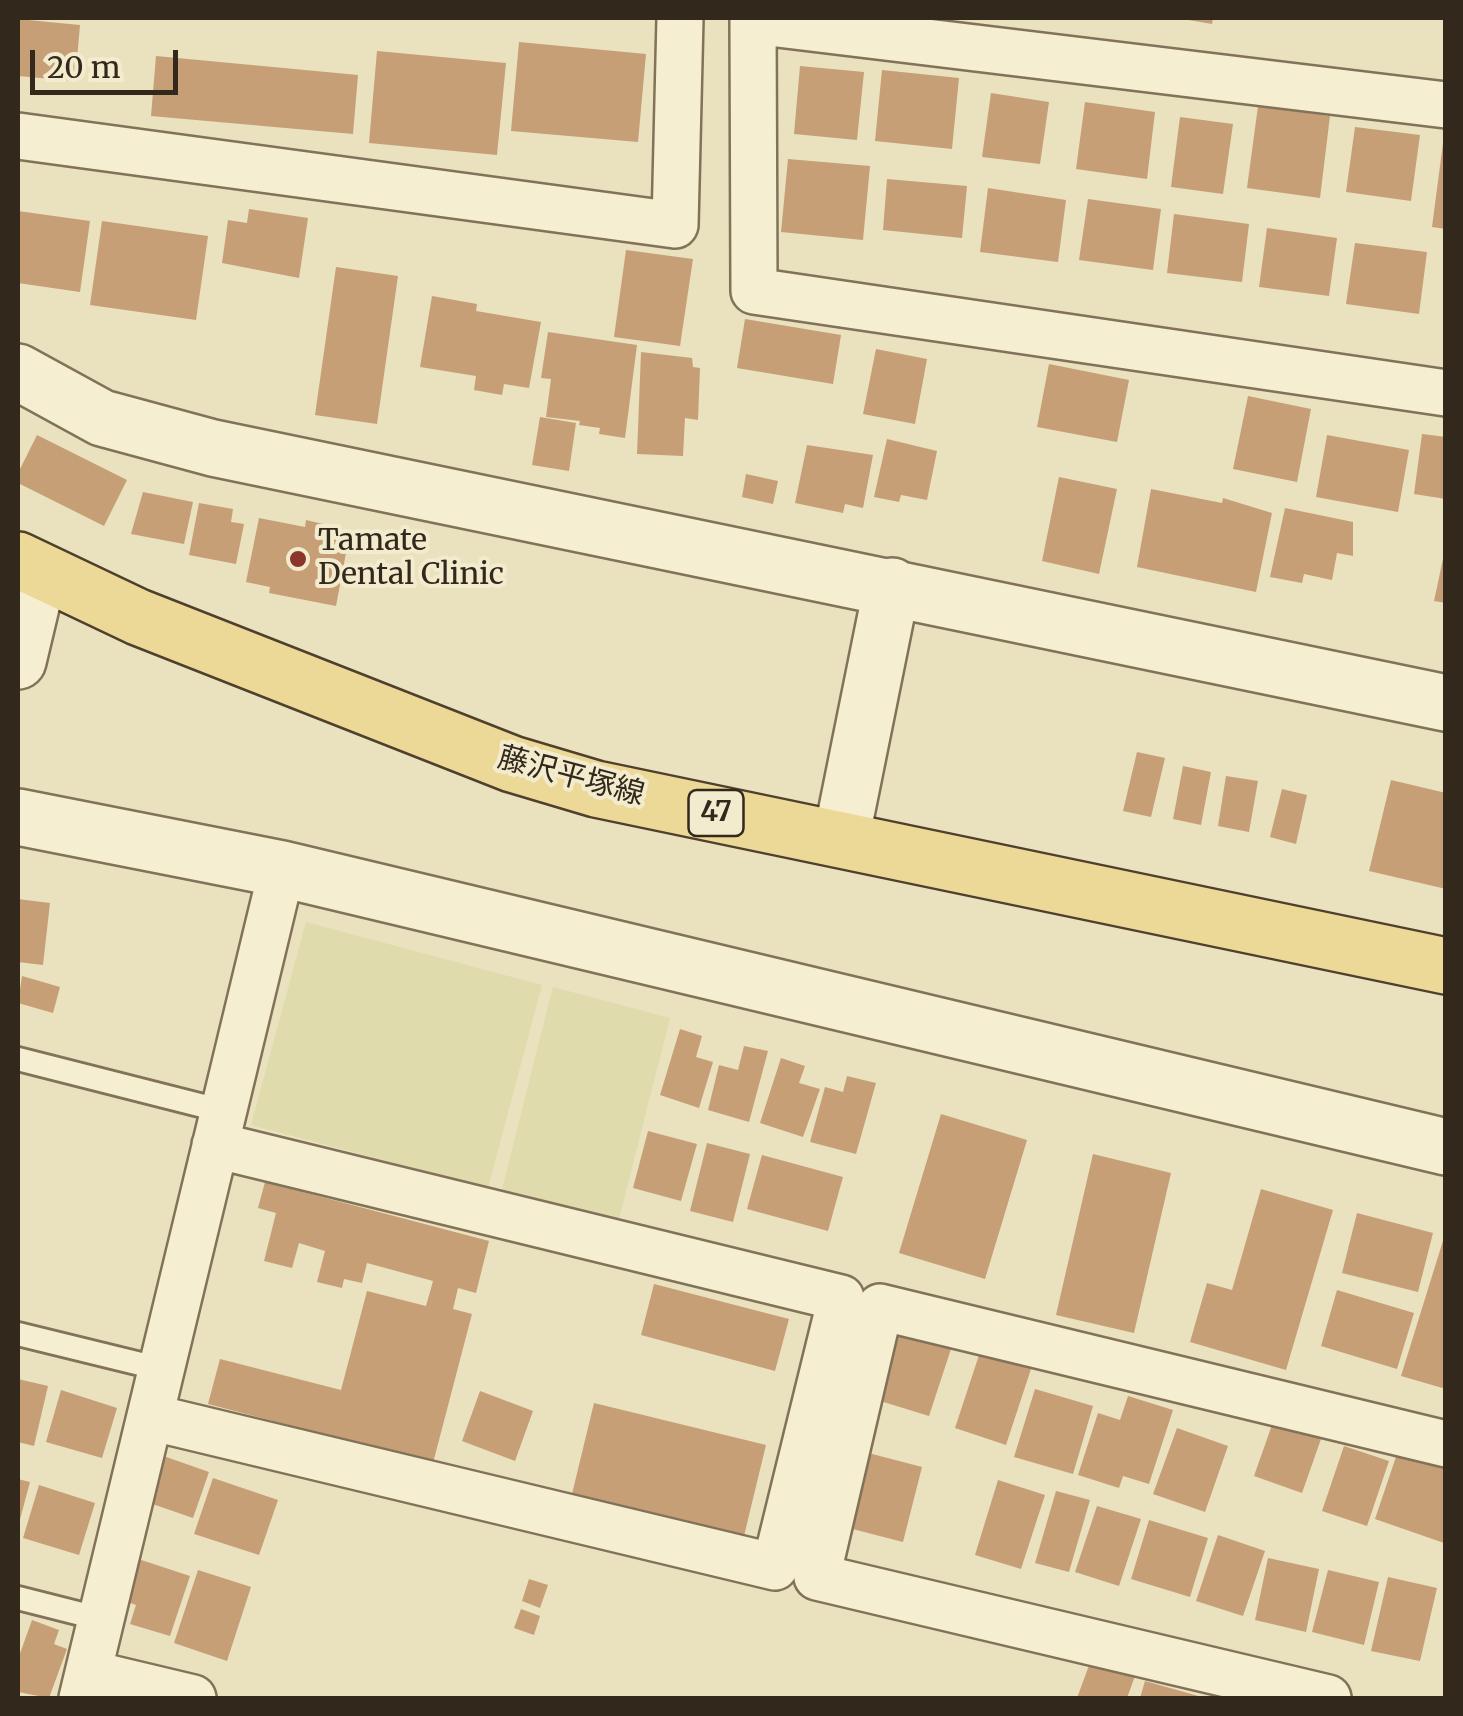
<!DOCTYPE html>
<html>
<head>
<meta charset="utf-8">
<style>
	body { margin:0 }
	#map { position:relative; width:1463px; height:1716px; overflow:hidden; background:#eae1bf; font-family:Merriweather,serif }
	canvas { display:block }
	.frame { position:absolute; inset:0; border:20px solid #32291c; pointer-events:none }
	.scale { position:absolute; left:30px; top:50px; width:148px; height:45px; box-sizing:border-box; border:5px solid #32291c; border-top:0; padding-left:12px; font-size:30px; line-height:35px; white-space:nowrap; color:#32291c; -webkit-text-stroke:8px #f2ebce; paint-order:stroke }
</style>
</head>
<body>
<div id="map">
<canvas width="1463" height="1716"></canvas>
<div class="frame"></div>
<div class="scale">20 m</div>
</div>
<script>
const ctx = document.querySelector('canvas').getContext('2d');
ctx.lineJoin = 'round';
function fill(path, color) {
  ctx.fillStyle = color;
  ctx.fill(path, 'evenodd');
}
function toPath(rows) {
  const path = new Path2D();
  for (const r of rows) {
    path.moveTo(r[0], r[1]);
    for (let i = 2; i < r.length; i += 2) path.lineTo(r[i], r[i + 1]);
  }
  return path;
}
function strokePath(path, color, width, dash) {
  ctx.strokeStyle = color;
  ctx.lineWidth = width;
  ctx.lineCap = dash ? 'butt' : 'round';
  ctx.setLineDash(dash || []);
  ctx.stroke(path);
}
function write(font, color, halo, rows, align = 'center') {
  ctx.font = font + ' Merriweather,"Noto Sans JP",serif';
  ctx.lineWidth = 8;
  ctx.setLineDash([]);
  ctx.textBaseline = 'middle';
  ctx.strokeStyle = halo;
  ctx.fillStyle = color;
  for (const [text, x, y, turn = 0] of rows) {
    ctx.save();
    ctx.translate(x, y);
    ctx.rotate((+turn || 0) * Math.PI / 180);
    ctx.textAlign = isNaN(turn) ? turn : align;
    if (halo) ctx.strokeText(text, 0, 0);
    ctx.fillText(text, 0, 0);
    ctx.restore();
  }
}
const farmland = toPath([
	[306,922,542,985,488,1188,251,1125],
	[553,987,670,1018,618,1223,501,1193]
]);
const building = toPath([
	[1177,18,1213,18,1212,24],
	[18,19,80,25,75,81,18,76],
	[519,42,646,54,638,142,511,131],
	[377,51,506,63,497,155,369,143],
	[156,56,358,75,353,134,151,116],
	[800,66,864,72,857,140,794,134],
	[882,70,959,78,952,149,875,141],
	[991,93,1049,102,1040,164,982,157],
	[1085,102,1155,112,1147,179,1076,169],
	[1258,106,1330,116,1320,198,1247,188],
	[1180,117,1233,124,1223,194,1171,187],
	[1355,127,1420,135,1411,201,1346,192],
	[1443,143,1446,143,1446,229,1432,227],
	[788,159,870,166,863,240,781,232],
	[887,179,967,186,962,238,883,230],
	[988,188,1066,200,1058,262,980,252],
	[1088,199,1161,209,1153,270,1079,260],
	[249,209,308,218,299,278,222,263,228,220,247,223],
	[18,211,90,221,80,292,18,283],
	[1174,214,1249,224,1242,282,1167,273],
	[102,221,208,236,196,320,90,305],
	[1267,228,1337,238,1329,296,1259,287],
	[1355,243,1427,252,1419,314,1346,304],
	[626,250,693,259,680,346,614,337],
	[336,267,398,276,377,424,315,415],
	[432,296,477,304,476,311,541,322,529,388,504,384,502,395,474,390,476,376,420,367],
	[745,319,841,335,833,384,737,368],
	[548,332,637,345,625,438,599,434,600,428,579,425,580,421,546,417,551,379,541,378],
	[876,349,927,359,915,424,863,414],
	[641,352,692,358,693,367,700,368,698,420,685,418,683,456,637,454],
	[1049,364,1129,380,1117,442,1037,427],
	[1248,396,1311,409,1297,482,1233,469],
	[540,417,576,423,569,471,532,465],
	[1422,434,1446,437,1446,499,1414,494],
	[37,435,127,480,104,526,18,483,18,473],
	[1327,435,1409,450,1398,512,1316,497],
	[887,439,937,451,927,500,901,495,899,502,874,497],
	[807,445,873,455,863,508,845,504,843,513,795,503],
	[746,474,778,481,773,504,742,497],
	[1059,477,1117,489,1099,574,1042,561],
	[1151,489,1222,503,1223,498,1272,513,1256,592,1137,567],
	[143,492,193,502,184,544,131,534],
	[199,503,233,509,231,522,244,524,236,564,189,555],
	[1285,508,1353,522,1353,556,1337,553,1332,580,1304,574,1302,583,1270,577],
	[259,518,305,527,306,520,323,524,322,531,349,537,336,606,269,593,270,587,246,582],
	[1444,554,1446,555,1446,603,1434,601],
	[1137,752,1165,758,1151,817,1123,811],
	[1183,766,1211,772,1201,825,1173,819],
	[1226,776,1258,781,1249,832,1218,826],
	[1391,780,1446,793,1446,889,1369,871],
	[1282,789,1307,795,1296,844,1270,837],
	[18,899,50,903,43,965,18,962],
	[22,976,60,987,53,1013,18,1003],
	[680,1029,702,1036,696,1057,713,1062,699,1108,660,1095],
	[744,1046,768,1051,749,1122,708,1110,719,1065,738,1070],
	[781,1058,805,1066,799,1083,820,1089,803,1137,760,1123],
	[847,1076,876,1083,856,1154,810,1142,825,1087,843,1092],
	[941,1114,1027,1140,985,1279,899,1253],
	[648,1131,697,1144,681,1201,633,1188],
	[707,1143,750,1154,733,1222,690,1211],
	[1093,1154,1171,1173,1134,1333,1056,1315],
	[762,1155,843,1177,828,1231,747,1209],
	[265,1182,489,1241,476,1293,458,1288,453,1309,472,1314,433,1463,208,1404,220,1359,341,1390,367,1291,426,1306,433,1281,367,1263,362,1283,344,1279,342,1288,317,1282,325,1251,299,1243,292,1268,264,1261,276,1213,258,1208],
	[1261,1189,1333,1210,1286,1370,1190,1342,1207,1283,1232,1290],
	[1357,1213,1433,1233,1418,1292,1342,1273],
	[1446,1231,1446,1389,1401,1376],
	[654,1284,789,1319,775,1371,641,1335],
	[1337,1290,1414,1313,1397,1369,1321,1346],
	[898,1333,951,1349,929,1416,877,1400],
	[980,1352,1031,1369,1006,1445,955,1428],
	[18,1379,48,1386,34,1446,18,1442],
	[1035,1389,1093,1406,1073,1474,1014,1457],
	[61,1390,117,1408,102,1458,46,1442],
	[480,1391,533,1411,515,1461,462,1441],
	[1128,1396,1173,1410,1149,1484,1123,1476,1119,1488,1078,1475,1098,1413,1120,1420],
	[594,1403,766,1445,744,1536,572,1494],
	[1273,1422,1321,1439,1302,1493,1254,1476],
	[1177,1428,1228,1446,1205,1512,1153,1494],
	[1344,1446,1389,1461,1367,1526,1322,1511],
	[1399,1448,1446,1464,1444,1543,1375,1519],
	[857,1450,922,1467,903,1542,837,1525],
	[155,1453,209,1472,193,1518,138,1499],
	[213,1478,278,1500,259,1555,194,1534],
	[18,1479,30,1482,19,1523,18,1523],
	[998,1480,1045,1495,1021,1569,975,1555],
	[39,1485,95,1503,79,1555,23,1538],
	[1056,1491,1090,1500,1069,1572,1035,1563],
	[1097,1506,1141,1519,1119,1586,1075,1572],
	[1149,1520,1208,1538,1190,1597,1131,1579],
	[1218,1535,1265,1551,1243,1616,1196,1601],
	[126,1555,190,1576,170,1636,130,1624,136,1605,113,1597],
	[1268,1558,1319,1569,1306,1632,1255,1620],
	[198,1570,251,1587,227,1661,174,1643],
	[1328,1570,1379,1582,1364,1645,1312,1632],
	[1388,1577,1437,1588,1420,1661,1371,1651],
	[529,1579,548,1585,540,1608,522,1601],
	[521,1609,540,1616,534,1635,514,1628],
	[32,1620,59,1630,54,1644,67,1649,49,1698,18,1692,18,1659],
	[1091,1660,1135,1676,1127,1698,1077,1698],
	[1145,1681,1202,1697,1202,1698,1140,1698]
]);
const service = toPath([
	[18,1059,223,1111],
	[18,1334,161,1369],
	[18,1598,101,1619]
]);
const minor = toPath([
	[753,18,754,291,1446,393],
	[753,21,1446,105],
	[18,136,675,225,680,18],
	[150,1417,775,1567,841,1298,215,1145],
	[88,1673,193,1698],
	[82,1698,282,869],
	[1328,1698,817,1577,880,1307,1446,1444]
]);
const tertiary = toPath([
	[18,372,102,418,213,448,1446,703],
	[18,661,39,573],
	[18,817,282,869,1446,1147],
	[841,839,892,586]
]);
const primary = toPath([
	[18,560,138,617,512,764,596,789,1446,966]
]);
const markers = [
	[298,559,10,"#8c352d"]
];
const shields = [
	[716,813,55]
];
const shieldNames = [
	["47",716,813]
];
const poiNames = [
	["Tamate",318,542],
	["Dental Clinic",318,576]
];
const streetNames = [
	["藤沢平塚線",571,777,15]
];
fill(farmland, '#dfdbad');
fill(building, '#c69f77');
strokePath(service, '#817259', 28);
strokePath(minor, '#817259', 50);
strokePath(tertiary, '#817259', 60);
strokePath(primary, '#4f402d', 60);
strokePath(service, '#f6eed1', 22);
strokePath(minor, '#f6eed1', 45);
strokePath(tertiary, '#f6eed1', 55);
strokePath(primary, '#ecd998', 55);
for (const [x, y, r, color] of markers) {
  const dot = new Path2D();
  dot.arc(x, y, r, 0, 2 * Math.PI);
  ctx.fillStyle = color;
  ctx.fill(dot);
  strokePath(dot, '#f2ebce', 4);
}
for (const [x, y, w] of shields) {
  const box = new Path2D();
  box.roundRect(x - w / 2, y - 23, w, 46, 8);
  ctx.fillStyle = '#f2ebce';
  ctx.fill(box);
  strokePath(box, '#32291c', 2.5);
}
write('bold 28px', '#32291c', null, shieldNames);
write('30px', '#32291c', '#f2ebce', poiNames, 'left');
write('30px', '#32291c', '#f2ebce', streetNames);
</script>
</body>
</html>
